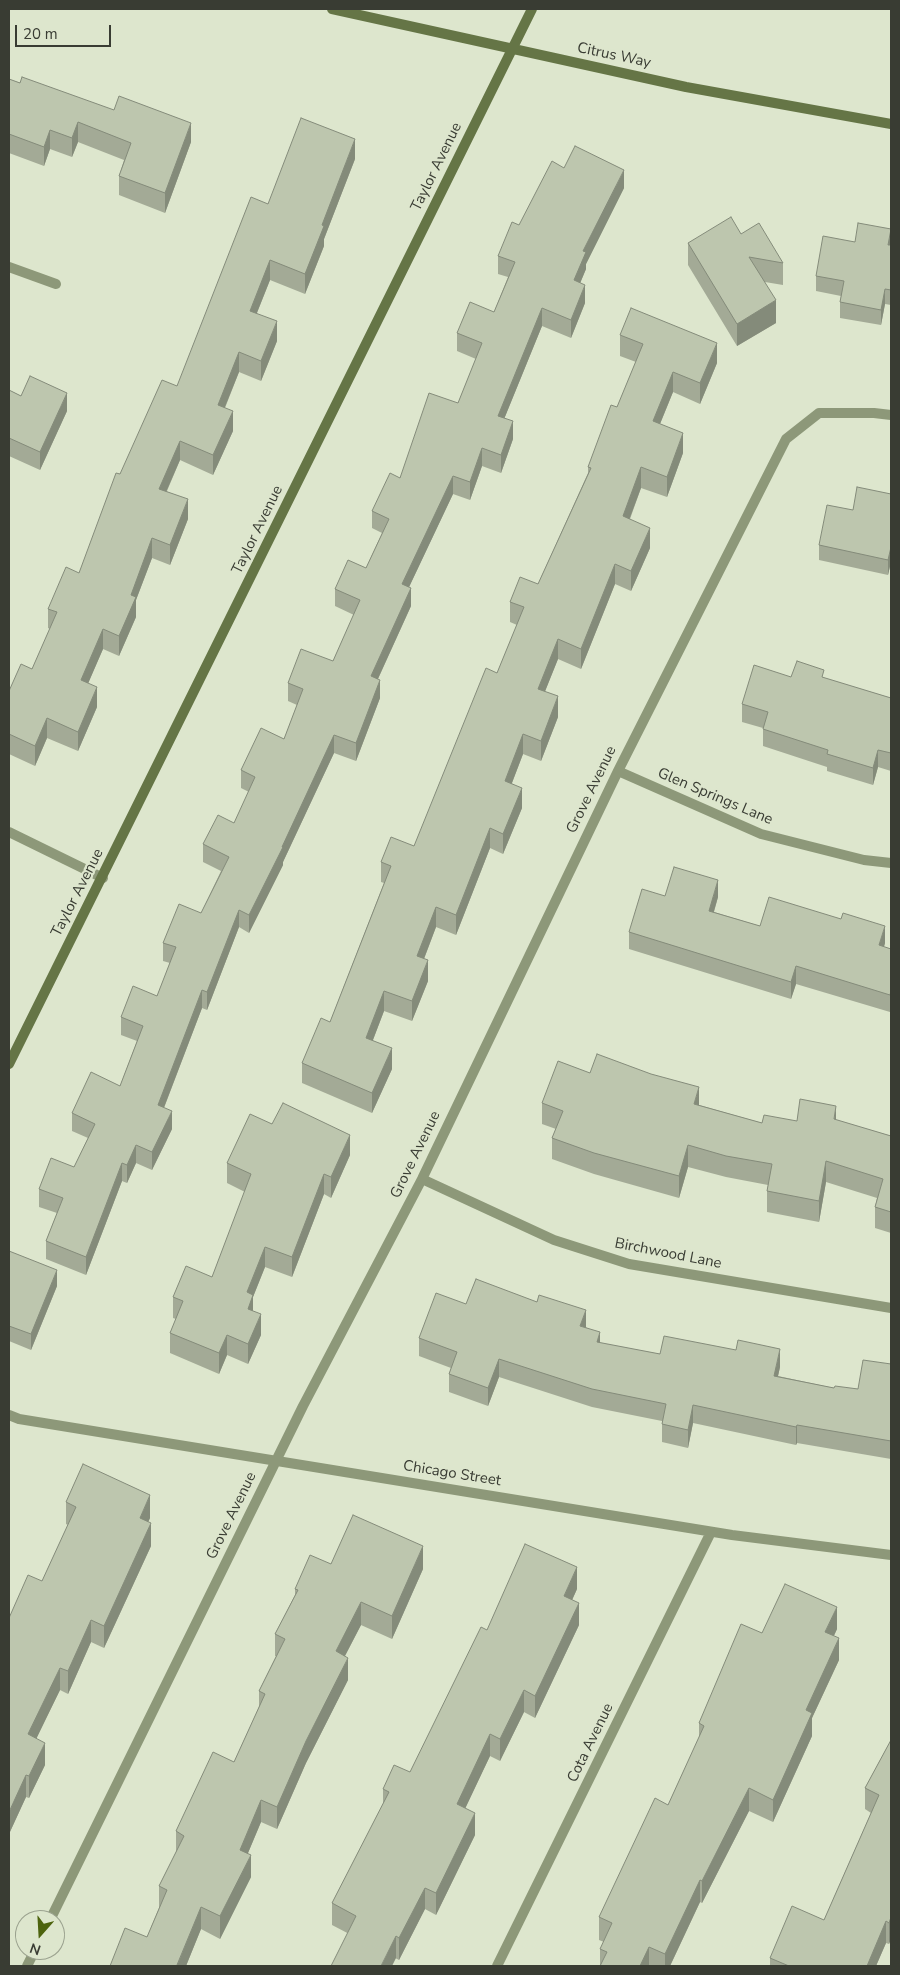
<!DOCTYPE html>
<html>
<head>
<meta charset="utf-8">
<style>
	body { margin:0 }
	#map { position:relative; width:900px; height:1975px; overflow:hidden; background:#dde6cd; font-family:"Nunito Sans",sans-serif }
	canvas { display:block }
	.frame { position:absolute; inset:0; border:10px solid #393c33; pointer-events:none }
	.north { position:absolute; left:15px; top:1910px; width:50px; height:50px; box-sizing:border-box; background:#dde6cd; border:1px solid #9ba28f; border-radius:50%; rotate:199deg; font-size:14px; font-weight:700; line-height:20px; text-align:center; color:#393c33 }
	.north::after { content:''; display:block; margin:auto; width:18px; height:22px; background:#4d630e; clip-path:polygon(50% 0,100% 100%,50% 72%,0 100%) }
	.scale { position:absolute; left:15px; top:25px; width:96px; height:22px; box-sizing:border-box; border:2px solid #393c33; border-top:0; padding-left:6px; font-size:15px; line-height:18px; white-space:nowrap; color:#393c33; -webkit-text-stroke:4px #dde6cd; paint-order:stroke }
</style>
</head>
<body>
<div id="map">
<canvas width="900" height="1975"></canvas>
<div class="frame"></div>
<div class="north">N</div>
<div class="scale">20 m</div>
</div>
<script>
const ctx = document.querySelector('canvas').getContext('2d');
ctx.lineJoin = 'round';
function toPath(rows) {
  const path = new Path2D();
  for (const r of rows) {
    path.moveTo(r[0], r[1]);
    for (let i = 2; i < r.length; i += 2) path.lineTo(r[i], r[i + 1]);
  }
  return path;
}
function strokePath(path, color, width, dash) {
  ctx.strokeStyle = color;
  ctx.lineWidth = width;
  ctx.lineCap = dash ? 'butt' : 'round';
  ctx.setLineDash(dash || []);
  ctx.stroke(path);
}
function fill(path, color) {
  ctx.fillStyle = color;
  ctx.fill(path, 'evenodd');
}
function write(font, color, halo, rows, align = 'center') {
  ctx.font = font + ' "Nunito Sans",sans-serif';
  ctx.lineWidth = 4.5;
  ctx.setLineDash([]);
  ctx.textBaseline = 'middle';
  ctx.strokeStyle = halo;
  ctx.fillStyle = color;
  for (const [text, x, y, turn = 0] of rows) {
    ctx.save();
    ctx.translate(x, y);
    ctx.rotate((+turn || 0) * Math.PI / 180);
    ctx.textAlign = isNaN(turn) ? turn : align;
    if (halo) ctx.strokeText(text, 0, 0);
    ctx.fillText(text, 0, 0);
    ctx.restore();
  }
}
const street = toPath([
	[9,267,56,284],
	[618,771,761,834,864,860,891,863],
	[9,832,103,878],
	[422,1179,554,1240,629,1264,891,1308],
	[9,1415,19,1419,732,1535,891,1555],
	[50,1920,303,1406,422,1179,618,771,786,439,819,413,874,413,891,415],
	[27,1966,35,1950],
	[497,1966,711,1532]
]);
const secondary = toPath([
	[332,9,686,87,891,124],
	[9,1064,532,9]
]);
const wall = toPath([
	[9,79,191,142,165,213,119,195,119,176,124,160,78,142,72,157,50,149,44,166,9,153],
	[355,159,324,239,324,246,305,294,270,280,257,313,277,341,261,381,239,372,225,408,233,431,213,475,180,460,167,491,188,519,170,565,152,558,136,600,136,617,119,656,103,649,88,683,97,707,78,751,47,738,35,766,9,754,9,691,32,669,50,629,48,628,48,609,79,573,120,474,177,386,268,204],
	[564,168,624,188,586,264,586,269,580,283,585,303,571,338,542,326,504,419,513,439,501,473,482,466,470,500,453,494,409,587,411,606,378,679,380,698,356,761,334,753,283,862,283,865,249,933,239,927,207,1010,202,1008,164,1108,172,1129,152,1170,136,1163,127,1183,122,1181,86,1275,46,1259,46,1241,57,1213,39,1207,39,1189,74,1167,88,1138,72,1131,72,1113,120,1086,137,1041,121,1035,121,1017,157,996,170,963,163,961,163,943,201,913,221,871,203,862,203,844,234,823,249,792,241,788,241,770,284,739,297,705,288,701,288,683,333,661,354,615,335,606,335,589,366,568,382,533,372,528,372,511,400,478,458,403,476,359,457,351,457,333,494,312,508,277,498,274,498,256,519,225],
	[891,229,891,305,885,304,881,325,840,318,840,302,841,296,816,291,816,276,855,242],
	[741,234,783,263,783,285,765,282,776,323,737,346,688,265,688,243],
	[620,335,717,363,700,404,673,392,660,424,683,453,667,497,641,488,630,519,650,548,631,591,615,584,581,669,558,659,545,691,558,717,541,761,523,754,512,783,522,808,503,854,490,848,456,935,436,927,424,959,428,981,412,1021,384,1011,373,1040,392,1069,372,1113,302,1083,302,1063,330,1022,384,883,381,882,381,862,414,846,497,673,517,625,510,622,510,602,538,584,588,473,588,467,617,407,636,362,620,356],
	[9,390,21,396,67,411,40,470,9,456],
	[891,494,891,562,888,575,819,560,819,545,853,510],
	[824,678,891,698,891,771,878,767,873,785,827,771,827,767,763,746,763,728,742,722,742,704],
	[665,896,718,897,714,912,760,926,885,943,884,947,891,949,891,1008,890,1012,796,984,791,999,629,949,629,932],
	[590,1073,699,1105,762,1123,836,1120,891,1136,891,1233,875,1228,875,1207,877,1198,826,1182,819,1222,767,1212,767,1191,768,1185,726,1177,688,1167,679,1198,594,1174,552,1159,552,1138,556,1129,542,1124,542,1103],
	[272,1124,350,1155,331,1198,324,1194,292,1277,265,1267,253,1297,253,1311,261,1335,248,1364,227,1355,219,1374,170,1353,170,1333,176,1319,173,1318,173,1297,212,1277,245,1192,227,1183,227,1163],
	[9,1251,57,1286,31,1350,9,1341],
	[466,1304,586,1327,600,1343,660,1354,780,1367,778,1376,834,1388,858,1389,891,1364,891,1459,797,1443,796,1445,693,1423,688,1448,662,1442,662,1421,592,1407,499,1377,488,1406,449,1392,449,1374,451,1368,419,1356,419,1338],
	[66,1502,150,1518,148,1522,151,1546,104,1648,91,1642,68,1694,60,1690,36,1738,45,1765,29,1798,26,1797,9,1834,42,1581,68,1525,66,1524],
	[331,1564,423,1569,392,1639,361,1625,345,1656,348,1680,306,1763,277,1829,261,1822,248,1853,251,1877,220,1939,201,1929,186,1966,110,1966,147,1937,159,1908,159,1886,176,1853,176,1831,234,1762,259,1707,259,1691,276,1656,275,1656,275,1634,295,1595,295,1589],
	[577,1589,572,1600,579,1625,535,1718,524,1712,500,1761,490,1756,465,1808,475,1835,436,1915,425,1909,399,1960,332,1925,332,1903,383,1804,383,1789,410,1772,487,1630],
	[837,1629,834,1636,839,1660,812,1718,812,1736,773,1822,749,1811,702,1903,700,1902,670,1966,600,1966,600,1949,604,1942,599,1940,599,1917,668,1805,699,1738,699,1723,762,1633],
	[891,1740,891,1939,889,1944,886,1943,876,1966,770,1966,770,1958,824,1920,871,1813,865,1809,865,1788]
]);
const shadedWall = toPath([
	[78,122,78,142,72,157,72,138],
	[191,123,191,142,165,213,165,193],
	[50,130,50,149,44,166,44,147],
	[355,139,355,159,324,239,324,246,305,294,305,274,322,225],
	[624,170,624,188,586,264,586,269,574,298,574,280,583,251],
	[891,229,891,245,888,260,888,245],
	[270,260,270,280,250,330,250,311],
	[585,285,585,303,571,338,571,320],
	[885,289,885,304,881,325,881,310],
	[776,300,776,323,737,346,737,324],
	[542,308,542,326,498,434,498,416],
	[277,321,277,341,261,381,261,361],
	[717,343,717,363,700,404,700,383],
	[239,352,239,372,218,424,218,405],
	[673,372,673,392,653,441,653,421],
	[67,393,67,411,40,470,40,452],
	[233,411,233,431,213,475,213,455],
	[513,421,513,439,501,473,501,455],
	[683,433,683,453,667,497,667,477],
	[180,441,180,460,159,508,159,489],
	[482,448,482,466,470,500,470,482],
	[641,467,641,488,623,536,623,516],
	[453,476,453,494,402,602,402,584],
	[188,499,188,519,170,565,170,545],
	[650,528,650,548,631,591,631,571],
	[152,538,152,558,136,600,136,617,119,656,119,636,131,595],
	[891,547,891,562,888,575,888,560],
	[615,564,615,584,581,669,581,649],
	[411,588,411,606,371,694,371,676],
	[103,629,103,649,81,700,81,680],
	[558,639,558,659,538,709,538,689],
	[380,680,380,698,356,761,356,743],
	[97,687,97,707,78,751,78,732],
	[558,696,558,717,541,761,541,741],
	[47,718,47,738,35,766,35,746],
	[523,734,523,754,505,801,505,781],
	[334,735,334,753,283,862,283,865,249,933,249,915],
	[878,750,878,767,873,785,873,768],
	[522,788,522,808,503,854,503,834],
	[490,828,490,848,456,935,456,915],
	[718,880,718,897,709,928,709,911],
	[436,907,436,927,417,977,417,956],
	[239,910,239,927,207,1010,207,992],
	[885,926,885,943,879,962,879,945],
	[428,960,428,981,412,1021,412,1001],
	[796,966,796,984,791,999,791,982],
	[202,990,202,1008,158,1123,158,1105],
	[384,991,384,1011,366,1058,366,1038],
	[891,991,891,1008,890,1012,890,995],
	[392,1048,392,1069,372,1113,372,1093],
	[699,1087,699,1108,694,1104],
	[836,1106,836,1127,834,1119],
	[172,1111,172,1129,152,1170,152,1152],
	[350,1135,350,1155,331,1198,331,1177],
	[136,1145,136,1163,127,1183,127,1165],
	[688,1145,688,1167,679,1198,679,1176],
	[826,1161,826,1182,819,1222,819,1201],
	[122,1163,122,1181,86,1275,86,1257],
	[324,1174,324,1194,292,1277,292,1257],
	[265,1247,265,1267,253,1297,253,1315,248,1329,247,1292],
	[57,1270,57,1286,31,1350,31,1334],
	[586,1310,586,1328,580,1326],
	[261,1314,261,1335,248,1364,248,1344],
	[600,1332,600,1350,597,1342],
	[227,1335,227,1355,219,1374,219,1353],
	[780,1349,780,1367,774,1394,774,1376],
	[499,1359,499,1377,488,1406,488,1388],
	[693,1405,693,1423,688,1448,688,1430],
	[797,1425,797,1443,796,1445,796,1427],
	[150,1495,150,1518,140,1540,140,1518],
	[151,1523,151,1546,104,1648,104,1626],
	[423,1546,423,1569,392,1639,392,1616],
	[577,1567,577,1589,564,1618,564,1596],
	[361,1602,361,1625,336,1673,336,1651],
	[579,1603,579,1625,535,1718,535,1696],
	[837,1607,837,1629,825,1654,825,1632],
	[91,1620,91,1642,68,1694,68,1671],
	[839,1638,839,1660,812,1718,812,1736,773,1822,773,1800,806,1710],
	[348,1658,348,1680,306,1763,277,1829,277,1807,306,1741],
	[60,1668,60,1690,28,1756,28,1734],
	[524,1690,524,1712,500,1761,500,1739],
	[490,1734,490,1756,457,1826,457,1804],
	[45,1743,45,1765,29,1798,29,1776],
	[26,1775,26,1797,9,1834,9,1812],
	[749,1788,749,1811,702,1903,702,1881],
	[261,1800,261,1822,240,1872,240,1850],
	[475,1813,475,1835,436,1915,436,1893],
	[251,1855,251,1877,220,1939,220,1916],
	[700,1880,700,1902,670,1966,665,1966,665,1954],
	[425,1888,425,1909,399,1960,399,1938],
	[201,1907,201,1929,186,1966,177,1966],
	[891,1917,891,1939,889,1944,889,1923],
	[886,1921,886,1943,876,1966,867,1966],
	[396,1936,396,1958,392,1966,381,1966],
	[649,1947,649,1966,640,1966]
]);
const building = toPath([
	[22,77,114,110,119,96,191,123,165,193,119,176,131,143,78,122,72,138,50,130,44,147,9,134,9,79,20,83,22,77],
	[301,118,355,139,322,225,324,226,305,274,270,260,250,311,277,321,261,361,239,352,218,405,233,411,213,455,180,441,159,489,188,499,170,545,152,538,131,595,136,597,119,636,103,629,81,680,97,687,78,732,47,718,35,746,9,734,9,691,21,664,32,669,57,612,48,609,66,567,79,573,116,473,120,474,162,380,177,386,251,197,268,204,301,118],
	[575,146,624,170,583,251,586,252,574,280,585,285,571,320,542,308,498,416,513,421,501,455,482,448,470,482,453,476,402,584,411,588,371,676,380,680,356,743,334,735,282,847,283,847,249,915,239,910,207,992,202,990,158,1105,172,1111,152,1152,136,1145,127,1165,122,1163,86,1257,46,1241,63,1198,39,1189,51,1158,74,1167,95,1124,72,1113,91,1072,120,1086,143,1026,121,1017,133,986,157,996,176,947,163,943,179,904,201,913,229,857,203,844,218,815,234,823,255,777,241,770,261,728,284,739,303,689,288,683,301,649,333,661,360,600,335,589,348,560,366,568,389,519,372,511,390,473,400,478,429,393,458,403,482,343,457,333,470,302,494,312,515,262,498,256,512,222,519,225,552,161,564,168,575,146],
	[731,217,741,234,759,223,783,263,749,257,776,300,737,324,688,243,731,217],
	[858,223,891,229,888,245,891,245,891,290,885,289,881,310,840,302,844,281,816,276,823,236,855,242,858,223],
	[631,308,717,343,700,383,673,372,653,421,683,433,667,477,641,467,623,516,650,528,631,571,615,564,581,649,558,639,538,689,558,696,541,741,523,734,505,781,522,788,503,834,490,828,456,915,436,907,417,956,428,960,412,1001,384,991,366,1038,392,1048,372,1093,302,1063,321,1018,330,1022,391,866,381,862,391,837,414,846,486,668,497,673,524,607,510,602,520,577,538,584,591,468,588,467,611,405,617,407,643,344,620,335,631,308],
	[30,376,67,393,40,452,9,438,9,390,21,396,30,376],
	[857,487,891,494,891,547,888,560,819,545,827,505,853,510,857,487],
	[797,661,824,670,822,677,891,698,891,753,878,750,873,768,827,754,828,750,763,729,768,712,742,704,754,665,791,677,797,661],
	[674,867,718,880,709,911,760,926,769,897,841,919,843,913,885,926,879,945,891,949,891,991,890,995,796,966,791,982,629,932,642,889,665,896,674,867],
	[597,1054,651,1074,699,1087,694,1104,762,1123,764,1115,797,1121,800,1099,836,1106,834,1119,891,1136,891,1212,875,1207,883,1179,826,1161,819,1201,767,1191,772,1164,726,1156,688,1145,679,1176,594,1153,552,1138,563,1111,542,1103,558,1061,590,1073,597,1054],
	[283,1103,350,1135,331,1177,324,1174,292,1257,265,1247,247,1292,253,1295,248,1309,261,1314,248,1344,227,1335,219,1353,170,1333,183,1301,173,1297,186,1266,212,1277,251,1174,227,1163,250,1114,272,1124,283,1103],
	[9,1251,57,1270,31,1334,9,1326,9,1251],
	[476,1279,537,1302,539,1295,586,1310,580,1326,600,1332,597,1342,660,1354,664,1336,736,1350,738,1340,780,1349,774,1376,834,1388,835,1386,858,1389,863,1360,891,1364,891,1441,797,1425,796,1427,693,1405,688,1430,662,1424,666,1404,592,1389,499,1359,488,1388,449,1374,457,1352,419,1338,436,1293,466,1304,476,1279],
	[83,1464,150,1495,140,1518,151,1523,104,1626,91,1620,68,1671,60,1668,28,1734,45,1743,29,1776,26,1775,9,1812,9,1618,28,1575,42,1581,76,1507,66,1502,83,1464],
	[353,1515,423,1546,392,1616,361,1602,336,1651,348,1658,306,1741,277,1807,261,1800,240,1850,251,1855,220,1916,201,1907,177,1965,179,1966,110,1966,125,1928,147,1937,167,1890,159,1886,184,1836,176,1831,213,1752,234,1762,265,1694,259,1691,285,1639,275,1634,298,1590,295,1589,310,1555,331,1564,353,1515],
	[525,1544,577,1567,564,1596,579,1603,535,1696,524,1690,500,1739,490,1734,457,1804,475,1813,436,1893,425,1888,399,1938,396,1936,381,1966,331,1966,356,1916,332,1903,389,1792,383,1789,394,1765,410,1772,481,1627,487,1630,525,1544],
	[785,1584,837,1607,825,1632,839,1638,806,1710,812,1713,773,1800,749,1788,702,1881,700,1880,665,1954,649,1947,640,1966,600,1966,607,1952,600,1949,612,1923,599,1917,655,1798,668,1805,704,1726,699,1723,741,1624,762,1633,785,1584],
	[891,1740,891,1917,889,1923,886,1921,867,1966,789,1966,770,1958,792,1906,824,1920,879,1795,865,1788,891,1740]
]);
const streetNames = [
	["Citrus Way",614,56,12],
	["Taylor Avenue",437,167,-64],
	["Taylor Avenue",258,530,-64],
	["Grove Avenue",592,790,-64],
	["Glen Springs Lane",715,797,23],
	["Taylor Avenue",78,893,-63],
	["Grove Avenue",416,1155,-64],
	["Birchwood Lane",668,1254,11],
	["Chicago Street",452,1474,9],
	["Grove Avenue",232,1516,-64],
	["Cota Avenue",591,1743,-64]
];
strokePath(street, '#8d9879', 10);
strokePath(secondary, '#657546', 10);
fill(wall, '#a3aa96');
fill(shadedWall, '#848b7a');
fill(building, '#bdc6ae');
strokePath(building, '#848b7a', 1);
write('15px', '#393c33', '#dde6cd', streetNames);
</script>
</body>
</html>
